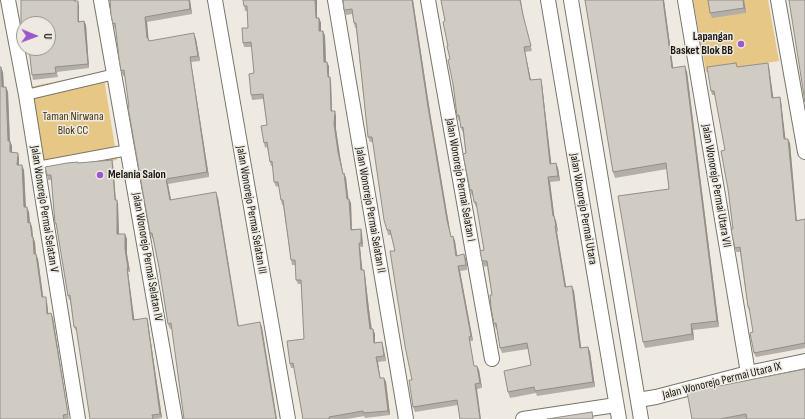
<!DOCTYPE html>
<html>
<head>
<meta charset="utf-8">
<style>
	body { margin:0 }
	#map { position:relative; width:805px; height:419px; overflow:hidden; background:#eeeae1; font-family:"Sofia Sans Condensed",sans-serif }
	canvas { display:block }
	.north { position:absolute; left:16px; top:16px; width:40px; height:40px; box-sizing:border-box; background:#eeeae1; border:1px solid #98968f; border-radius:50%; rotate:91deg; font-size:11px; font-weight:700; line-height:16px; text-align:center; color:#181714 }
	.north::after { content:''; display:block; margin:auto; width:14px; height:18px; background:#9b57cc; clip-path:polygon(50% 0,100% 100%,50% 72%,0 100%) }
</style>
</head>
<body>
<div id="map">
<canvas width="805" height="419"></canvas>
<div class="north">U</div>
</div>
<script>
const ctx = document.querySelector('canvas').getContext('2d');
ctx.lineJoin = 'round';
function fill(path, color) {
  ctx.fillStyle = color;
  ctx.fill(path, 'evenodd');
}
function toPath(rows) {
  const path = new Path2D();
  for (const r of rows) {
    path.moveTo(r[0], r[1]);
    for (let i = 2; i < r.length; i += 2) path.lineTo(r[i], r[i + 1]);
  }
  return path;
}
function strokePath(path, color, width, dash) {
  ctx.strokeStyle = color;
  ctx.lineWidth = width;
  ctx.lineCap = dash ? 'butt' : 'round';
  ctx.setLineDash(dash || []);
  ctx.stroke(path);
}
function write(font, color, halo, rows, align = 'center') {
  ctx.font = font + ' "Sofia Sans Condensed",sans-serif';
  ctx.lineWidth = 3;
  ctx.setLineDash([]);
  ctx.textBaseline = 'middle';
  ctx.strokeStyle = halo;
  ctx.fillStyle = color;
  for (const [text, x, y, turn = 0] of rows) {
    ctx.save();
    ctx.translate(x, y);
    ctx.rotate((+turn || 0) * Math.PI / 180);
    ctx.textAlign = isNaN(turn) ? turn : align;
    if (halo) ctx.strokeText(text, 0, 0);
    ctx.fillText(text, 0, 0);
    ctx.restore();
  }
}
const green = toPath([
	[693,0,768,0,779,61,706,72],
	[103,72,117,160,43,171,29,87]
]);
const pedestrian = toPath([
	[26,95,115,74],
	[37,167,128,150]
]);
const minor = toPath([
	[8,0,26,95,78,419],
	[101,0,175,419],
	[215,0,288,419],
	[335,0,406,419],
	[428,0,492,359],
	[548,0,619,419],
	[571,0,641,419],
	[685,0,748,373],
	[778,0,805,152],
	[638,400,656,397,748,373,805,361],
	[523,419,616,405]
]);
const wall = toPath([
	[21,0,76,0,76,1,79,6,79,21,84,21,86,25,89,68,57,72,58,77,33,80,32,75,48,24,24,24,24,28,23,28,21,24],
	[110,0,190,0,192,14,147,22,148,38,149,41,196,39,200,61,191,62,209,177,168,184,171,200,218,198,239,326,262,327,170,329,168,324,159,267,153,238,152,238,150,233,125,76,123,76,121,71,116,29,115,29,113,24],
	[243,0,319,18,321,23,321,31,323,31,325,36,326,62,329,66,329,77,330,77,331,81,332,111,336,116,336,129,340,156,343,173,344,173,346,178,348,199,349,199,351,203,352,229,361,229,362,234,363,247,360,247,362,270,364,270,365,275,369,309,372,329,373,329,375,334,375,343,382,342,383,346,386,361,378,362,380,378,384,378,386,382,390,415,365,418,364,416,347,419,303,419,294,368,291,368,290,364,304,339,301,284,298,284,296,280,296,265,292,265,291,260,283,205,282,205,281,200,279,186,276,187,274,182,273,166,271,166,270,162,267,147,265,148,264,143,267,125,263,99,252,100,251,95,254,73,252,47,244,47,243,43,248,28,247,11,245,11,244,6],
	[413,0,430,112,449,225,451,237,453,236,455,241,457,256,466,259,467,270,460,271,473,341,470,341,474,366,477,366,479,370,482,388,477,389,458,405,415,412,413,407,412,380,395,251,391,235,388,235,387,230,373,142,370,142,368,137,356,28,355,28,354,23,352,14,346,15,344,10],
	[441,0,521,0,524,20,532,51,525,52,531,80,541,79,542,84,551,164,558,168,560,181,550,182,554,216,556,221,558,231,557,232,566,287,574,291,581,348,588,347,590,352,595,387,537,396,536,393,510,398,508,392,531,365,528,349,502,353,500,348,497,329,496,329,494,324,492,295,487,266,484,267,482,261,484,250,477,207,476,207,474,202,473,195,472,196,470,190,463,133,461,128,460,121,459,121,457,116,453,84,450,59,445,21],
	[585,0,664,0,673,68,687,72,719,327,693,330,694,340,645,348,643,342,669,189,667,169,615,178,613,172],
	[708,0,744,0,746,13,712,18,710,13],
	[768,63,769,67,773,98,780,97,781,101,785,139,790,143,797,220,805,219,805,348,756,357,754,353,753,332,750,311,749,311,748,307,740,252,736,252,735,248,733,229,725,150,715,95,712,95,711,91,738,67],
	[3,72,4,87,6,87,8,92,10,141,12,146,12,153,19,158,19,165,24,170,26,207,29,212,30,222,32,227,33,237,35,242,36,254,38,259,43,297,47,302,48,313,53,318,69,419,0,419],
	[112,160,113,164,116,200,118,204,119,234,125,234,127,239,127,254,130,272,128,272,134,320,148,322,162,418,156,419,90,419,77,331,76,331,74,327,70,300,69,300,68,296,57,227,55,223,52,180,48,180,47,175,78,163],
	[720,386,805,419,692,419]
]);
const shadedWall = toPath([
	[189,0,190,0,192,14,190,9],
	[315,0,317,0,317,23,316,18],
	[412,0,413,0,430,112,449,225,452,242,451,237,447,220,428,107],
	[663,0,664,0,674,74,672,68],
	[743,0,744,0,746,13,744,8],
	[78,1,79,6,79,26,78,22],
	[145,17,147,22,149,43,147,38],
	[319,18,321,23,321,36,319,31],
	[84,21,86,25,89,68,88,64],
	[323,31,325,36,326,66,324,62],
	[194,33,196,39,200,61,198,56],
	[524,47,525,52,532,86,530,80],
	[190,57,191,62,209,177,207,172],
	[327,62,329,66,329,81,328,77],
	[768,63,769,67,774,102,772,98],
	[685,66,687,72,719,327,717,321],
	[1,67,3,72,4,92,2,87],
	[330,77,331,81,332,116,331,111],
	[541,79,542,84,552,169,550,164],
	[6,87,8,92,10,146,8,141],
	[780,97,781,101,786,143,784,139],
	[335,111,336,116,336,129,340,156,344,178,343,174,338,152,334,124],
	[788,139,790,143,797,225,796,221],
	[10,141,12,146,12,157,10,152],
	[18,153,19,158,19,170,17,165],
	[112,160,113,164,116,204,115,200],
	[556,163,558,168,560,181,558,176],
	[22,165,24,170,26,212,24,207],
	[344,173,346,178,349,203,347,199],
	[548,177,550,182,555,221,553,216],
	[166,179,168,184,172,205,170,200],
	[216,192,218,198,239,331,238,326],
	[349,199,351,203,352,234,351,230],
	[117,200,118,204,119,239,117,234],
	[27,207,29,212,30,228,28,223],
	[554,216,556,221,558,231,556,226],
	[30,222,32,227,33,238,33,237,35,242,36,259,34,254],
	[555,226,557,232,567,292,565,287],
	[361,229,362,234,363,247,361,243],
	[125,234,127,239,127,254,130,272,128,268,125,249],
	[453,236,455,241,458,261,456,256],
	[359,243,360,247,363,275,361,270],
	[36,254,38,259,44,302,42,297],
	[464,254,466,259,467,270,466,265],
	[458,266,460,271,473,341,471,336],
	[127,268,128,272,135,324,133,320],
	[364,270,365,275,369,309,372,334,370,329,367,305],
	[572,286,574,291,582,354,580,348],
	[46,297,47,302,49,319,47,314],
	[51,313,53,318,69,419,68,414],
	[147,318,148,322,162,418,160,414],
	[260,322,262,327,277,419,276,419],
	[691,324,693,330,694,340,692,334],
	[373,329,375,334,375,347,374,343],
	[382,342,383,346,386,361,384,356],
	[588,347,590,352,595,387,593,382],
	[376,357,378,362,381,383,380,378],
	[477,366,479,370,482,388,480,383],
	[384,378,386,382,390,415,388,411],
	[475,384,477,389,481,419,480,419]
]);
const building = toPath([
	[21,0,74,0,74,1,78,1,78,22,84,21,88,64,55,67,56,73,32,75,29,48,48,48,48,24,21,24,21,0],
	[110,0,189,0,190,9,145,17,147,38,148,38,149,41,194,33,198,56,190,57,207,172,166,179,170,200,216,192,238,326,260,322,276,419,184,419,171,323,168,324,159,267,152,233,150,233,128,107,129,107,124,70,121,71,119,58,115,23,113,24,111,15,110,0],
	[243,0,315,0,316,18,319,18,319,31,323,31,324,62,327,62,328,77,330,77,331,111,335,111,334,124,338,152,343,174,344,173,347,199,349,199,351,230,361,229,361,243,359,243,361,270,364,270,367,305,370,329,373,329,374,343,382,342,384,356,376,357,380,378,384,378,388,411,363,413,363,411,329,417,329,419,303,419,293,363,290,364,287,341,304,339,301,280,296,280,295,260,291,260,283,200,281,200,278,182,274,182,272,161,270,162,267,142,264,143,261,126,267,125,263,94,251,95,249,74,254,73,251,42,243,43,242,28,248,28,247,6,244,6,243,0],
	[343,0,412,0,428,107,447,220,451,237,453,236,456,256,464,254,466,265,458,266,471,336,469,337,474,366,477,366,480,383,475,384,480,419,460,419,457,400,413,407,409,380,412,380,405,346,390,251,395,251,390,230,387,230,384,220,372,137,368,137,356,23,354,23,352,9,344,10,343,0],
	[441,0,520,0,523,15,531,46,524,47,530,80,541,79,550,164,556,163,558,176,548,177,553,216,554,216,556,226,555,226,565,287,572,286,580,348,588,347,593,382,535,391,534,387,508,392,504,371,531,365,527,343,500,348,496,323,494,324,491,308,490,295,492,295,487,261,482,261,480,251,484,250,476,202,474,202,472,190,470,190,463,154,466,153,463,127,461,128,459,115,457,116,453,84,448,60,450,59,447,46,448,46,443,22,445,21,441,0],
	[585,0,663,0,672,68,685,66,717,321,691,324,692,334,643,342,618,196,669,189,666,163,613,172,585,0],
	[708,0,743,0,744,8,710,13,708,0],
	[789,0,805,0,805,102,789,0],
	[736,63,737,67,768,63,772,98,780,97,784,139,788,139,796,221,805,219,805,343,754,353,750,333,753,332,749,307,748,307,740,247,735,248,731,229,733,229,728,189,721,151,725,150,714,91,711,91,707,67,736,63],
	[0,67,1,67,2,87,6,87,8,141,10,141,10,152,18,153,17,165,22,165,24,207,27,207,28,223,30,222,32,237,33,237,34,254,36,254,42,297,46,297,47,314,51,313,52,317,68,414,63,415,64,419,0,419,0,67],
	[112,160,115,200,117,200,117,234,125,234,125,249,128,268,127,268,133,320,147,318,160,414,152,415,153,419,90,419,76,327,74,327,70,295,68,296,56,223,55,223,51,175,47,175,45,167,67,163,78,162,78,163,112,160],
	[805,369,805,419,747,419,746,414,720,419,692,419,687,392,719,384,719,386,805,369],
	[592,412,593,419,547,419,592,412]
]);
const markers = [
	[741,44,4,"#9b57cc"],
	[100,175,4,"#9b57cc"]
];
const poiNames = [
	["Lapangan",733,37],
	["Basket Blok BB",733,51],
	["Melania Salon",108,175,"left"]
];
const parkNames = [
	["Taman Nirwana",73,117],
	["Blok CC",73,131]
];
const streetNames = [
	["Jalan Wonorejo Permai Selatan I",460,180,80],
	["Jalan Wonorejo Permai Utara VII",716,186,80],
	["Jalan Wonorejo Permai Selatan V",44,209,81],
	["Jalan Wonorejo Permai Utara",583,209,80],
	["Jalan Wonorejo Permai Selatan III",251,210,80],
	["Jalan Wonorejo Permai Selatan II",370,210,80],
	["Jalan Wonorejo Permai Selatan IV",147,257,80],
	["Jalan Wonorejo Permai Utara IX",722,381,-14]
];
fill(green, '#e6c785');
strokePath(pedestrian, '#79756d', 12);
strokePath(minor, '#79756d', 16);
strokePath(pedestrian, '#fff', 10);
strokePath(minor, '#fff', 14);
fill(wall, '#b3afa8');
fill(shadedWall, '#928f88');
fill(building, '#d0ccc3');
strokePath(building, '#928f88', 1);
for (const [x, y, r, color] of markers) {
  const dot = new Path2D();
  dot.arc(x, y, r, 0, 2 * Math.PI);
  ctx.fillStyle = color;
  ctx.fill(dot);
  strokePath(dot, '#eeeae1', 1.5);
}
write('bold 12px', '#181714', '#eeeae1', poiNames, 'right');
write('12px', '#45340d', '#eeeae1', parkNames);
write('12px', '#181714', '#eeeae1', streetNames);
</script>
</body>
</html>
